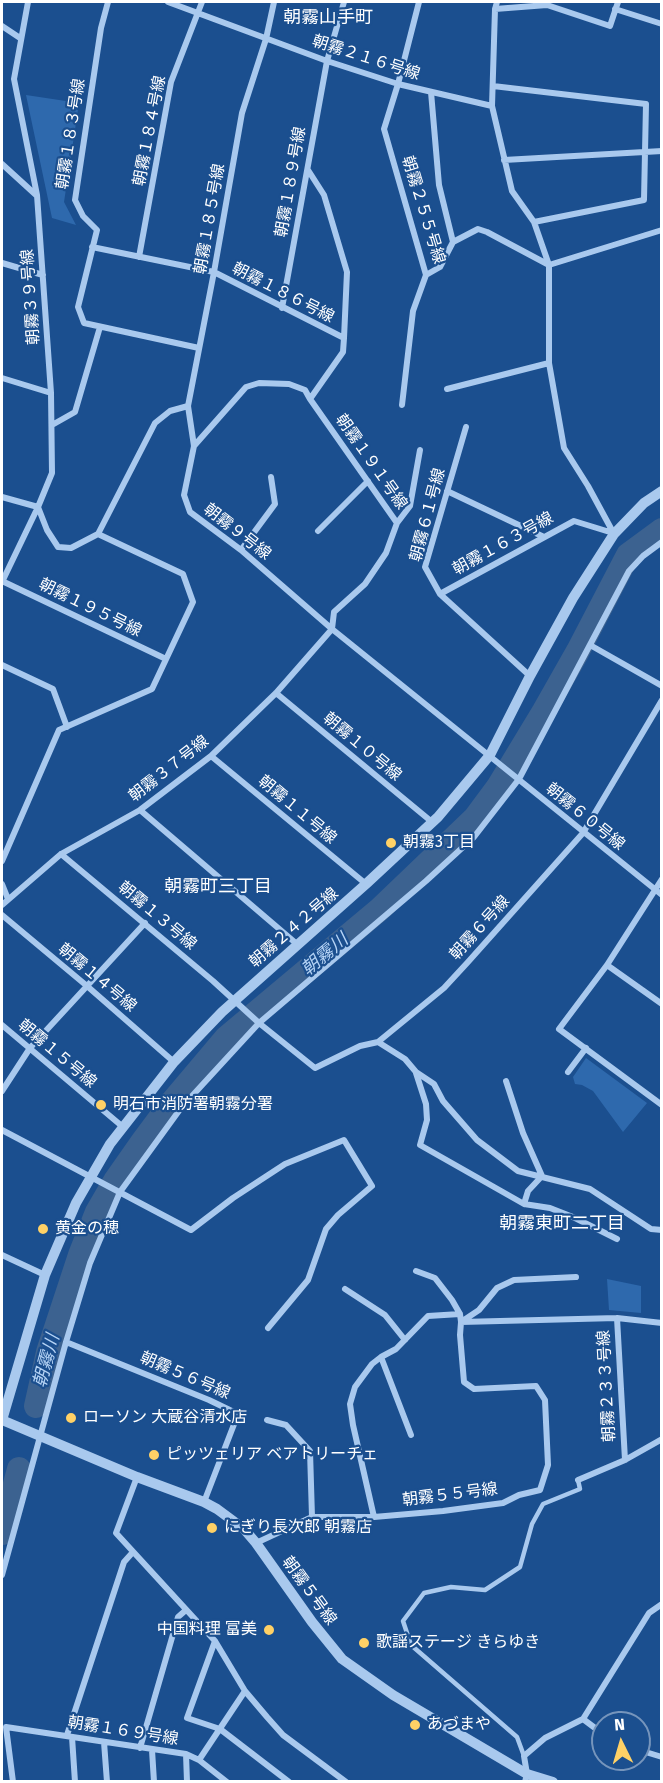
<!DOCTYPE html>
<html>
<head>
<meta charset="utf-8">
<style>
	body { margin:0 }
	#map { position:relative; width:663px; height:1783px; overflow:hidden; background:#1b4f8f; font-family:"Fira Sans",sans-serif }
	canvas { display:block }
	.frame { position:absolute; inset:0; border:3px solid #fff; pointer-events:none }
	.north { position:absolute; left:591px; top:1711px; width:60px; height:60px; box-sizing:border-box; background:#1b4f8f; border:2px solid #7695bc; border-radius:50%; rotate:355deg; font-size:16px; font-weight:700; line-height:24px; text-align:center; color:#fff }
	.north::after { content:''; display:block; margin:auto; width:21px; height:27px; background:#ffd166; clip-path:polygon(50% 0,100% 100%,50% 72%,0 100%) }
</style>
</head>
<body>
<div id="map">
<canvas width="663" height="1783"></canvas>
<div class="frame"></div>
<div class="north">N</div>
</div>
<script>
const ctx = document.querySelector('canvas').getContext('2d');
ctx.lineJoin = 'round';
function fill(path, color) {
  ctx.fillStyle = color;
  ctx.fill(path, 'evenodd');
}
function toPath(rows) {
  const path = new Path2D();
  for (const r of rows) {
    path.moveTo(r[0], r[1]);
    for (let i = 2; i < r.length; i += 2) path.lineTo(r[i], r[i + 1]);
  }
  return path;
}
function strokePath(path, color, width, dash) {
  ctx.strokeStyle = color;
  ctx.lineWidth = width;
  ctx.lineCap = dash ? 'butt' : 'round';
  ctx.setLineDash(dash || []);
  ctx.stroke(path);
}
function write(font, color, halo, rows, align = 'center') {
  ctx.font = font + ' "Fira Sans","Noto Sans JP",sans-serif';
  ctx.lineWidth = 4.5;
  ctx.setLineDash([]);
  ctx.textBaseline = 'middle';
  ctx.strokeStyle = halo;
  ctx.fillStyle = color;
  for (const [text, x, y, turn = 0] of rows) {
    ctx.save();
    ctx.translate(x, y);
    ctx.rotate((+turn || 0) * Math.PI / 180);
    ctx.textAlign = isNaN(turn) ? turn : align;
    if (halo) ctx.strokeText(text, 0, 0);
    ctx.fillText(text, 0, 0);
    ctx.restore();
  }
}
const green = toPath([
	[26,95,79,103,64,202,76,225,52,218],
	[586,1058,647,1103,623,1132,593,1091,582,1085,575,1084,573,1077],
	[607,1279,641,1286,641,1313,609,1310]
]);
const river = toPath([
	[36,1406,48,1352,80,1255,97,1212,115,1181,143,1141,172,1102,226,1038,380,909,475,818,498,787,544,711,578,651,628,555,662,530],
	[2,1533,19,1469]
]);
const service = toPath([
	[524,1756,517,1737,411,1645,403,1621,424,1593,451,1587,485,1590,520,1567,532,1524,543,1504,580,1489,578,1480]
]);
const minor = toPath([
	[108,2,101,28,75,200,83,216,97,230,78,307,84,323,199,348],
	[168,2,327,61,398,84,492,106],
	[419,2,398,84,384,129,426,275,440,267,453,242,478,229,487,232,549,265,549,363,564,448,588,486,614,534],
	[497,2,495,9,492,106,512,191,534,222,549,265,662,230],
	[495,9,547,5,610,26,618,2],
	[615,9,662,24],
	[2,26,20,38],
	[493,86,646,104,644,200,534,222],
	[431,92,439,185,453,242],
	[504,160,662,151],
	[2,164,36,195],
	[92,247,214,272,344,338,347,272,324,195,308,170],
	[139,257,171,82,202,2],
	[2,263,43,275],
	[282,308,327,61,344,2],
	[2,378,51,393],
	[447,389,549,363],
	[402,405,413,311,426,275],
	[188,406,214,272,242,113,266,39,274,2],
	[52,425,75,412,100,327],
	[466,427,425,567,440,594,530,676],
	[194,446,246,387,259,383,289,384,305,390,310,399],
	[447,491,544,537],
	[2,497,38,507,47,530,58,547,71,548,98,534,155,423,170,411,188,406,194,446,184,495,190,512,241,550,332,629,662,895],
	[397,523,410,506,420,450],
	[318,531,368,481],
	[241,550,275,504,271,477],
	[2,581,166,659],
	[2,582,38,507,52,473,51,393,37,195,14,79,28,2],
	[440,594,574,521,613,533],
	[590,645,662,686],
	[2,665,53,689,67,727],
	[276,693,432,822],
	[211,756,366,884],
	[140,810,298,945],
	[61,854,213,981,259,1023,315,1068,360,1046,378,1042,444,988,468,962,583,833,662,700],
	[2,861,59,730,152,689,193,602,183,574,98,534],
	[662,879,607,965,559,1029,662,1105],
	[2,884,8,899],
	[2,905,61,854,140,810,211,756,276,693,332,629,334,612,365,584,386,553,397,523,310,399,343,352,344,338],
	[2,915,87,986,174,1062],
	[607,965,662,1004],
	[2,1025,123,1127],
	[378,1042,405,1059,416,1072,434,1084,443,1101,477,1140,518,1171,590,1189,651,1229,662,1230],
	[568,1072,586,1048],
	[416,1073,426,1104,427,1120,420,1145,524,1204,528,1191,542,1176,523,1133,506,1081],
	[2,1091,30,1048,145,923],
	[2,1130,191,1230,233,1198,285,1164,344,1140,372,1186,338,1215,326,1229,308,1280,268,1328],
	[524,1204,550,1208,573,1217,617,1239],
	[2,1255,45,1275],
	[416,1271,435,1278,452,1300,460,1314,461,1322,479,1310,497,1288,514,1280,576,1277],
	[345,1289,385,1315,405,1340],
	[66,1342,209,1400,238,1414,204,1502],
	[381,1357,411,1435],
	[267,1420,286,1425,310,1451,312,1517],
	[625,1460,617,1318,662,1323],
	[137,1477,116,1533,215,1641,245,1691,267,1717,283,1735,346,1782],
	[578,1480,625,1460,662,1439],
	[374,1517,353,1425,350,1404,355,1387,372,1364,381,1357,396,1349,428,1316,460,1314],
	[256,1543,312,1517,374,1517,443,1511,503,1503,519,1495,540,1490,548,1465,545,1400,536,1386,474,1389,464,1382,460,1335,461,1322,617,1318],
	[2,1575,66,1342,90,1263,120,1192,181,1108,259,1023,426,881,474,837,519,779,629,571,643,556,662,542],
	[215,1641,187,1718,220,1729,289,1782],
	[583,1719,603,1734],
	[6,1727,186,1754,199,1760,227,1782],
	[6,1727,13,1782],
	[67,1735,124,1562,133,1552],
	[72,1737,75,1782],
	[104,1742,107,1782],
	[140,1748,178,1617,186,1610],
	[152,1750,154,1782],
	[639,1750,662,1757],
	[186,1754,187,1782],
	[199,1760,245,1691],
	[525,1782,527,1774,524,1756,545,1738,583,1719,649,1613,662,1604]
]);
const tertiary = toPath([
	[553,1782,527,1774,393,1695,342,1659,312,1622,256,1543,244,1529,217,1509,204,1502,137,1477,2,1420,45,1275,76,1203,110,1144,174,1062,222,1012,366,884,438,817,490,755,530,676,573,598,614,534,644,503,662,491]
]);
const markers = [
	[391,843,6,"#ffd166"],
	[101,1105,6,"#ffd166"],
	[43,1229,6,"#ffd166"],
	[71,1418,6,"#ffd166"],
	[154,1455,6,"#ffd166"],
	[212,1528,6,"#ffd166"],
	[269,1630,6,"#ffd166"],
	[364,1643,6,"#ffd166"],
	[415,1725,6,"#ffd166"]
];
const streetNames = [
	["朝霧２１６号線",366,58,18],
	["朝霧１８４号線",150,131,-79],
	["朝霧１８３号線",71,134,-81],
	["朝霧１８９号線",291,182,-80],
	["朝霧２５５号線",423,210,73],
	["朝霧１８５号線",210,219,-80],
	["朝霧１８６号線",283,293,27],
	["朝霧３９号線",31,297,-94],
	["朝霧１９１号線",371,462,55],
	["朝霧６１号線",428,515,-75],
	["朝霧９号線",237,532,38],
	["朝霧１６３号線",503,544,-29],
	["朝霧１９５号線",90,608,26],
	["朝霧１０号線",362,747,40],
	["朝霧３７号線",169,769,-38],
	["朝霧１１号線",297,810,40],
	["朝霧６０号線",585,817,39],
	["朝霧１３号線",157,916,40],
	["朝霧２４２号線",294,928,-41],
	["朝霧６号線",480,928,-48],
	["朝霧１４号線",97,978,40],
	["朝霧１５号線",57,1054,40],
	["朝霧５６号線",185,1376,23],
	["朝霧２３３号線",607,1386,-93],
	["朝霧５５号線",450,1495,-7],
	["朝霧５号線",309,1591,54],
	["朝霧１６９号線",123,1731,9]
];
const poiNames = [
	["朝霧3丁目",403,843],
	["明石市消防署朝霧分署",113,1105],
	["黄金の穂",55,1229],
	["ローソン 大蔵谷清水店",83,1418],
	["ピッツェリア ベアトリーチェ",166,1455],
	["にぎり長次郎 朝霧店",224,1528],
	["中国料理 富美",257,1630,"right"],
	["歌謡ステージ きらゆき",376,1643],
	["あづまや",427,1725]
];
const neighbourhoodNames = [
	["朝霧山手町",328,18],
	["朝霧町三丁目",218,887],
	["朝霧東町二丁目",562,1224]
];
const waterNames = [
	["朝霧川",325,955,-40],
	["朝霧川",47,1361,-75]
];
fill(green, '#2e69ad');
strokePath(river, '#3c6290', 24);
strokePath(service, '#a9c9ee', 4.5);
strokePath(minor, '#a9c9ee', 6);
strokePath(tertiary, '#a9c9ee', 10);
for (const [x, y, r, color] of markers) {
  const dot = new Path2D();
  dot.arc(x, y, r, 0, 2 * Math.PI);
  ctx.fillStyle = color;
  ctx.fill(dot);
  strokePath(dot, '#1b4f8f', 2);
}
write('16px', '#fff', '#1b4f8f', streetNames);
write('16px', '#fff', '#1b4f8f', poiNames, 'left');
write('18px', '#fff', '#1b4f8f', neighbourhoodNames);
write('italic 18px', '#b5d3f5', '#1b4f8f', waterNames);
</script>
</body>
</html>
